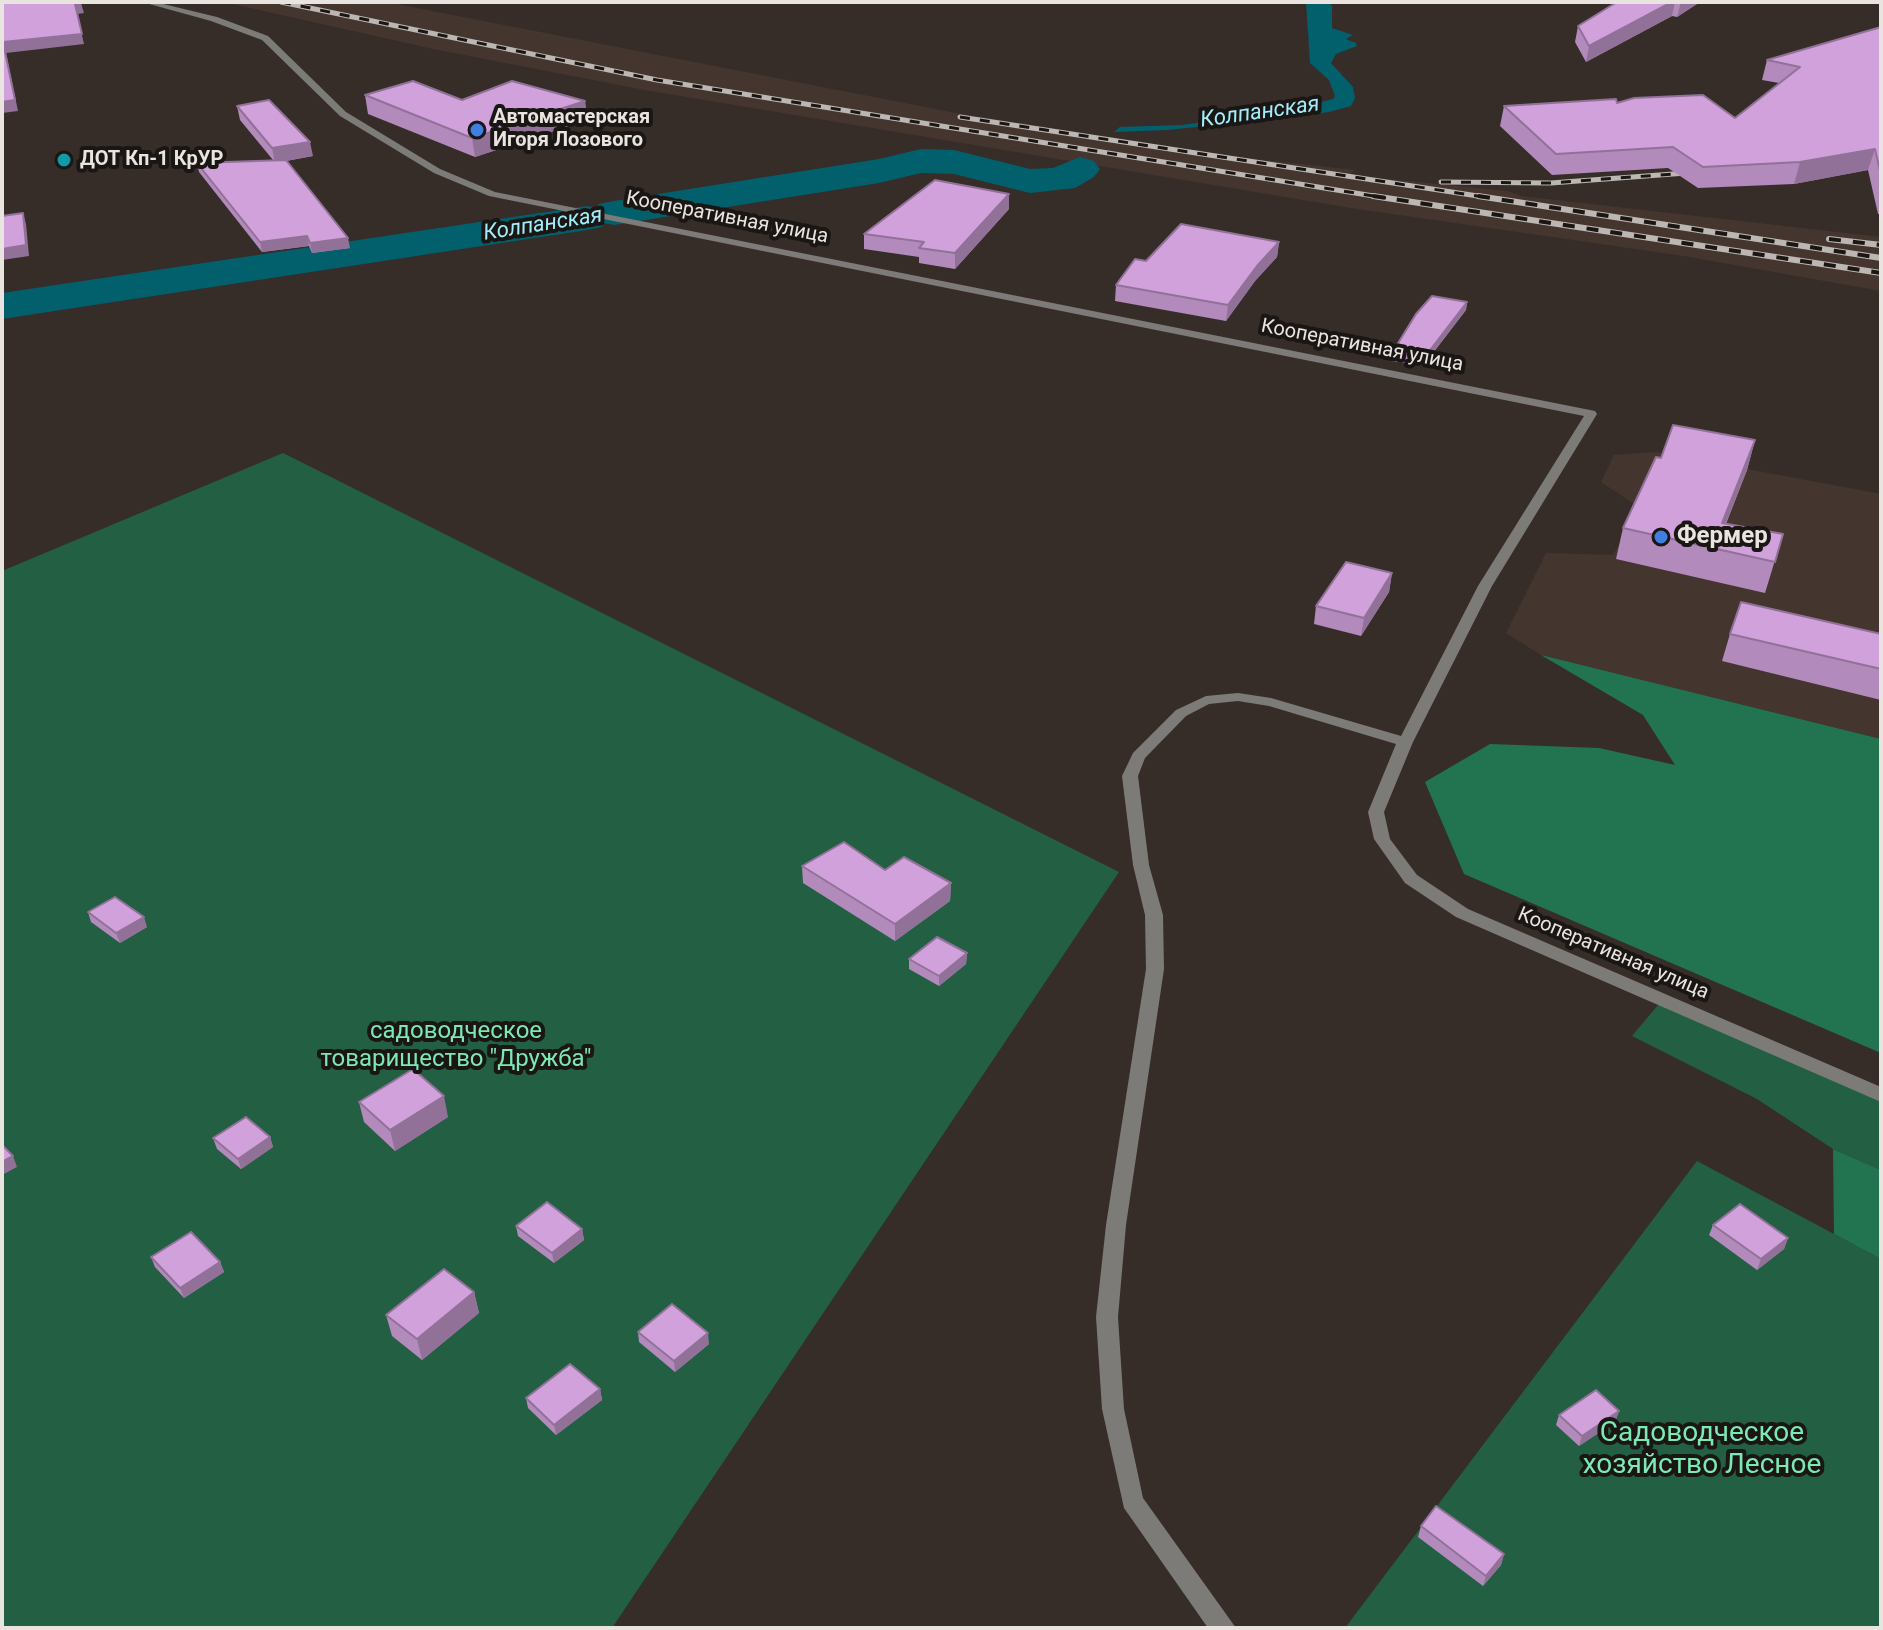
<!DOCTYPE html>
<html>
<head>
<meta charset="utf-8">
<style>
	body { margin:0 }
	#map { position:relative; width:1883px; height:1630px; overflow:hidden; background:#362d29; font-family:Roboto,sans-serif }
	canvas { display:block }
	.frame { position:absolute; inset:0; border:4px solid #eae4e1; pointer-events:none }
</style>
</head>
<body>
<div id="map">
<canvas width="1883" height="1630"></canvas>
<div class="frame"></div>
</div>
<script>
const ctx = document.querySelector('canvas').getContext('2d');
ctx.lineJoin = 'round';
function fill(path, color) {
  ctx.fillStyle = color;
  ctx.fill(path, 'evenodd');
}
function toPath(rows) {
  const path = new Path2D();
  for (const r of rows) {
    path.moveTo(r[0], r[1]);
    for (let i = 2; i < r.length; i += 2) path.lineTo(r[i], r[i + 1]);
  }
  return path;
}
function strokePath(path, color, width, dash) {
  ctx.strokeStyle = color;
  ctx.lineWidth = width;
  ctx.lineCap = dash ? 'butt' : 'round';
  ctx.setLineDash(dash || []);
  ctx.stroke(path);
}
function write(font, color, halo, rows, align = 'center') {
  ctx.font = font + ' Roboto,sans-serif';
  ctx.lineWidth = 8;
  ctx.setLineDash([]);
  ctx.textBaseline = 'middle';
  ctx.strokeStyle = halo;
  ctx.fillStyle = color;
  for (const [text, x, y, turn = 0] of rows) {
    ctx.save();
    ctx.translate(x, y);
    ctx.rotate((+turn || 0) * Math.PI / 180);
    ctx.textAlign = isNaN(turn) ? turn : align;
    if (halo) ctx.strokeText(text, 0, 0);
    ctx.fillText(text, 0, 0);
    ctx.restore();
  }
}
const built = toPath([
	[224,2,386,2,961,114,1246,158,1355,170,1348,175,1508,191,1521,196,1881,237,1881,291,1684,256,1351,208,645,90,433,49],
	[1656,452,1881,494,1881,739,1541,655,1506,633,1546,553,1613,555,1639,507,1601,482,1614,455]
]);
const green = toPath([
	[283,453,1119,872,612,1628,2,1628,2,571],
	[1663,999,1881,1095,1881,1170,1833,1149,1757,1099,1632,1036],
	[1697,1161,1881,1259,1881,1628,1345,1628]
]);
const forest = toPath([
	[1541,655,1881,739,1881,1053,1464,874,1425,782,1490,744,1599,748,1675,765,1643,715],
	[1833,1149,1881,1170,1881,1259,1834,1234]
]);
const water = toPath([
	[1306,2,1329,2,1332,6,1332,28,1353,35,1346,39,1356,43,1357,46,1336,54,1331,63,1353,87,1355,98,1351,106,1329,112,1276,119,1167,130,1114,132,1120,127,1182,125,1226,119,1255,111,1292,109,1333,99,1335,96,1329,80,1310,63]
]);
const stream = toPath([
	[614,211,616,212,616,214,587,220,584,218,614,211]
]);
const river = toPath([
	[921,149,954,150,1030,169,1053,168,1080,157,1094,161,1100,169,1094,177,1075,188,1030,193,954,174,921,173,879,183,614,225,604,223,602,227,587,230,2,319,2,293,587,206,597,208,599,204,614,201,879,159,921,149]
]);
const minor = toPath([
	[142,2,155,2,217,17,268,36,346,112,440,169,495,192,1595,411,1597,414,1492,586,1413,742,1384,812,1390,839,1417,875,1468,909,1881,1087,1881,1102,1456,917,1405,883,1374,839,1368,812,1396,744,1269,706,1238,701,1209,704,1186,716,1145,758,1138,776,1149,865,1163,915,1164,969,1126,1225,1118,1317,1124,1409,1143,1498,1236,1628,1208,1628,1124,1508,1102,1409,1096,1317,1106,1225,1146,969,1145,915,1133,865,1122,776,1133,753,1176,710,1206,696,1238,693,1271,698,1401,736,1478,586,1584,416,489,196,434,173,340,116,262,40,211,21,142,2]
]);
const railFar1 = toPath([
	[281,2,657,80,1386,198],
	[960,117,1491,198],
	[1441,182,1551,183,1700,172]
]);
const rail = toPath([
	[1373,196,1881,273],
	[1478,196,1881,258],
	[1829,239,1881,245]
]);
const wall = toPath([
	[1617,2,1700,2,1677,17,1672,16,1586,62,1575,42,1578,26],
	[1881,27,1881,214,1878,214,1868,170,1794,184,1698,188,1668,168,1552,175,1500,126,1504,106,1617,103,1735,118,1779,83,1762,80,1767,60],
	[365,95,462,100,585,101,587,120,475,157,368,114],
	[237,106,313,156,286,161,350,248,312,253,309,246,262,252,199,172,197,163,273,160,240,120],
	[1009,209,955,269,919,263,919,257,864,249,864,234],
	[1279,242,1277,257,1255,281,1226,321,1115,301,1116,285,1146,261],
	[1467,302,1466,310,1423,366,1391,361,1392,353],
	[1755,440,1747,470,1726,524,1783,534,1765,593,1616,559,1623,528,1661,458],
	[1392,573,1389,592,1361,636,1314,624,1316,606],
	[1730,634,1881,634,1881,700,1722,661],
	[802,866,885,870,951,883,950,901,895,941,803,883],
	[88,912,147,927,120,943,91,922],
	[967,953,966,964,939,986,909,969,909,959],
	[359,1102,448,1117,395,1151,364,1122],
	[270,1137,273,1147,241,1169,217,1149,213,1138],
	[1713,1225,1788,1238,1784,1249,1757,1270,1709,1235],
	[516,1226,582,1229,584,1240,554,1263,518,1236],
	[151,1257,220,1262,224,1272,184,1298,155,1267],
	[474,1292,479,1313,422,1360,392,1336,386,1315],
	[638,1332,709,1344,675,1372,639,1342],
	[600,1389,602,1400,556,1435,528,1408,526,1398],
	[1619,1411,1615,1422,1579,1446,1556,1425,1559,1415],
	[1421,1526,1504,1554,1501,1565,1483,1586,1418,1537]
]);
const shadedWall = toPath([
	[1672,2,1675,2,1672,16,1586,62,1589,46],
	[1681,2,1700,2,1677,17],
	[81,3,84,13,77,14,84,44,6,53,18,111,2,113,3,42,75,4],
	[585,101,587,120,475,157,472,138],
	[310,142,313,156,275,163,272,148],
	[1875,149,1868,170,1794,184,1800,162],
	[1009,194,1009,209,955,269,955,253],
	[23,213,26,224,29,256,2,260,2,249],
	[307,236,309,246,262,252,260,242],
	[348,238,350,248,312,253,310,243],
	[1279,242,1277,257,1255,281,1226,321,1228,305,1257,266],
	[1467,302,1466,310,1423,366,1424,358],
	[1755,440,1747,470,1716,548,1722,523],
	[1392,573,1389,592,1361,636,1364,618],
	[951,883,950,901,895,941,895,924],
	[144,917,147,927,120,943,116,933],
	[967,953,966,964,939,986,939,976],
	[444,1096,448,1117,395,1151,390,1130],
	[270,1137,273,1147,241,1169,238,1159],
	[13,1156,17,1167,2,1175,2,1162],
	[582,1229,584,1240,554,1263,552,1253],
	[1788,1238,1784,1249,1757,1270,1761,1259],
	[220,1262,224,1272,184,1298,180,1288],
	[474,1292,479,1313,422,1360,417,1339],
	[708,1333,709,1344,675,1372,674,1361],
	[600,1389,602,1400,556,1435,554,1425],
	[1619,1411,1615,1422,1579,1446,1582,1436],
	[1504,1554,1501,1565,1483,1586,1486,1576]
]);
const building = toPath([
	[2,2,81,2,81,3,75,4,82,34,3,42,15,100,2,102,2,2],
	[1617,2,1672,2,1589,46,1578,26,1617,2],
	[1881,27,1881,175,1875,149,1800,162,1703,167,1673,147,1556,154,1504,106,1616,99,1617,103,1634,98,1703,95,1735,118,1800,67,1767,60,1881,27],
	[413,81,462,100,512,81,585,101,472,138,365,95,413,81],
	[269,100,310,142,272,148,237,106,269,100],
	[286,160,348,238,310,243,307,236,260,242,197,163,286,160],
	[935,180,1009,194,955,253,919,248,924,242,864,234,935,180],
	[23,213,26,245,2,249,2,216,23,213],
	[1181,224,1279,242,1257,266,1228,305,1116,285,1135,259,1146,261,1181,224],
	[1432,296,1467,302,1424,358,1392,353,1416,314,1432,296],
	[1673,425,1755,440,1722,523,1783,534,1775,562,1623,528,1656,457,1661,458,1673,425],
	[1346,562,1392,573,1364,618,1316,606,1346,562],
	[1741,602,1881,634,1881,669,1730,634,1741,602],
	[844,842,885,870,904,857,951,883,895,924,802,866,844,842],
	[115,897,144,917,116,933,88,912,115,897],
	[937,937,967,953,939,976,909,959,937,937],
	[413,1069,444,1096,390,1130,359,1102,413,1069],
	[246,1117,270,1137,238,1159,213,1138,246,1117],
	[2,1145,13,1156,2,1162,2,1145],
	[547,1202,582,1229,552,1253,516,1226,547,1202],
	[1740,1204,1788,1238,1761,1259,1713,1225,1740,1204],
	[191,1232,220,1262,180,1288,151,1257,191,1232],
	[444,1269,474,1292,417,1339,386,1315,444,1269],
	[672,1304,708,1333,674,1361,638,1332,672,1304],
	[570,1364,600,1389,554,1425,526,1398,570,1364],
	[1596,1390,1619,1411,1582,1436,1559,1415,1596,1390],
	[1436,1506,1504,1554,1486,1576,1421,1526,1436,1506]
]);
const markers = [
	[477,130,8,"#3f7fe0"],
	[64,160,8,"#0f9aa8"],
	[1661,537,8,"#3f7fe0"]
];
const farPoinames = [
	["Автомастерская",493,118],
	["Игоря Лозового",493,141],
	["ДОТ Кп-1 КрУР",80,160]
];
const farStreetnames = [
	["Кооперативная улица",727,218,11],
	["Кооперативная улица",1362,346,11],
	["Кооперативная улица",1613,954,23]
];
const farWaternames = [
	["Колпанская",1260,113,-8],
	["Колпанская",543,225,-9]
];
const poiNames = [
	["Фермер",1677,537]
];
const parkNames = [
	["садоводческое",456,1032],
	["товарищество \"Дружба\"",456,1060]
];
const nearParknames = [
	["Садоводческое",1702,1434],
	["хозяйство Лесное",1702,1466]
];
fill(built, '#44362f');
fill(green, '#225f43');
fill(forest, '#227451');
fill(water, '#02606d');
fill(stream, '#02606d');
fill(river, '#02606d');
fill(minor, '#7d7b77');
strokePath(railFar1, '#bdb7b3', 5);
strokePath(rail, '#bdb7b3', 6);
strokePath(railFar1, '#1a1614', 3, [10]);
strokePath(rail, '#1a1614', 4, [12]);
fill(wall, '#b38abc');
fill(shadedWall, '#927199');
fill(building, '#d0a1db');
strokePath(building, '#927199', 2);
for (const [x, y, r, color] of markers) {
  const dot = new Path2D();
  dot.arc(x, y, r, 0, 2 * Math.PI);
  ctx.fillStyle = color;
  ctx.fill(dot);
  strokePath(dot, '#1a1614', 3);
}
write('bold 20px', '#eae4e1', '#1a1614', farPoinames, 'left');
write('20px', '#eae4e1', '#1a1614', farStreetnames);
write('italic 22px', '#a3eefc', '#1a1614', farWaternames);
write('bold 24px', '#eae4e1', '#1a1614', poiNames, 'left');
write('24px', '#7ce9b4', '#1a1614', parkNames);
write('28px', '#7ce9b4', '#1a1614', nearParknames);
</script>
</body>
</html>
